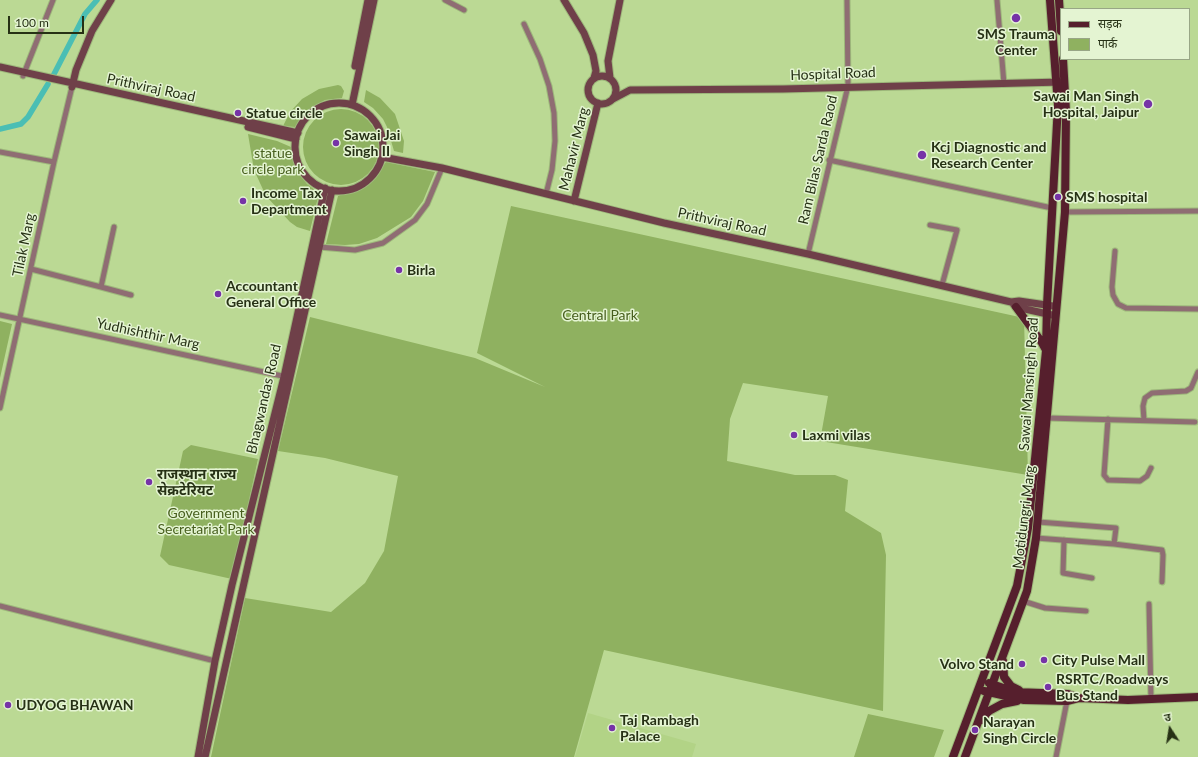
<!DOCTYPE html>
<html>
<head>
<meta charset="utf-8">
<style>
	body { margin:0 }
	#map { position:relative; width:1198px; height:757px; overflow:hidden; background:#bbd994; font-family:Lato,"Noto Sans Devanagari",sans-serif }
	canvas { display:block }
	.legend { position:absolute; left:1060px; top:8px; width:130px; height:52px; box-sizing:border-box; background:#e4f4d2; border:1px solid #98a686; margin:0; padding:5px 7px; list-style:none; font-size:12px; color:#263115 }
	.legend li { display:flex; align-items:center; gap:8px; height:20px }
	.legend b { width:20px; border:1px solid #98a686 }
	.north { position:absolute; left:1150px; top:709px; width:40px; height:40px; -webkit-text-stroke:3px #e4f4d2; paint-order:stroke; rotate:348deg; font-size:11px; font-weight:700; line-height:16px; text-align:center; color:#263115 }
	.north::after { content:''; display:block; margin:auto; width:14px; height:18px; background:#263115; clip-path:polygon(50% 0,100% 100%,50% 72%,0 100%) }
	.scale { position:absolute; left:8px; top:16px; width:76px; height:18px; box-sizing:border-box; border:2px solid #263115; border-top:0; padding-left:5px; font-size:12px; line-height:14px; white-space:nowrap; color:#263115; -webkit-text-stroke:3px #e4f4d2; paint-order:stroke }
</style>
</head>
<body>
<div id="map">
<canvas width="1198" height="757"></canvas>
<ul class="legend">
<li><b style="height:5px;background:#561f2d"></b>सड़क</li>
<li><b style="height:11px;background:#8fb160"></b>पार्क</li>
</ul>
<div class="north">उ</div>
<div class="scale">100 m</div>
</div>
<script>
const ctx = document.querySelector('canvas').getContext('2d');
ctx.lineJoin = 'round';
function fill(path, color) {
  ctx.fillStyle = color;
  ctx.fill(path, 'evenodd');
}
function toPath(rows) {
  const path = new Path2D();
  for (const r of rows) {
    if (r.length === 3) {
      path.moveTo(r[0] + r[2], r[1]);
      path.arc(r[0], r[1], r[2], 0, 2 * Math.PI);
      continue;
    }
    path.moveTo(r[0], r[1]);
    for (let i = 2; i < r.length; i += 2) path.lineTo(r[i], r[i + 1]);
  }
  return path;
}
function strokePath(path, color, width, dash) {
  ctx.strokeStyle = color;
  ctx.lineWidth = width;
  ctx.lineCap = dash ? 'butt' : 'round';
  ctx.setLineDash(dash || []);
  ctx.stroke(path);
}
function write(font, color, halo, rows, align = 'center') {
  ctx.font = font + ' Lato,"Noto Sans Devanagari",sans-serif';
  ctx.lineWidth = 3;
  ctx.setLineDash([]);
  ctx.textBaseline = 'middle';
  ctx.strokeStyle = halo;
  ctx.fillStyle = color;
  for (const [text, x, y, turn = 0] of rows) {
    ctx.save();
    ctx.translate(x, y);
    ctx.rotate((+turn || 0) * Math.PI / 180);
    ctx.textAlign = isNaN(turn) ? turn : align;
    if (halo) ctx.strokeText(text, 0, 0);
    ctx.fillText(text, 0, 0);
    ctx.restore();
  }
}
const built = toPath([
	[588,713,696,744,692,757,575,757]
]);
const green = toPath([
	[338,85,341,86,344,91,342,98,325,100,314,106,302,116,295,127,283,126,290,112,302,99,319,89],
	[366,90,380,98,395,114,404,141,403,153,394,151,387,127,383,119,373,108,364,102],
	[341,147,38],
	[248,134,277,141,291,147,295,169,307,184,319,193,310,231,297,227,290,222,266,196,254,170],
	[386,162,435,172,423,201,411,217,377,238,359,244,345,245,326,244,338,196,363,186,372,180],
	[511,206,1024,318,1028,475,820,441,828,396,743,383,730,419,727,461,795,475,835,475,848,480,845,511,881,533,886,555,883,711,604,650,574,757,211,757,245,598,331,612,365,583,384,551,398,476,325,458,278,451,310,317,475,358,545,387,477,353],
	[0,321,12,324,0,378],
	[191,445,258,459,232,579,169,565,160,556,183,451],
	[868,714,944,730,934,757,854,757]
]);
const canal = toPath([
	[53,76,85,14,97,0],
	[0,129,21,124,28,117,48,84]
]);
const street = toPath([
	[445,0,464,10],
	[997,0,1004,84],
	[524,24,540,59,549,86,554,113,555,141,552,170,546,194],
	[23,76,53,0],
	[0,152,54,162],
	[829,160,1052,208],
	[1065,212,1198,211],
	[930,225,957,230,942,285],
	[319,247,355,250,383,243,415,220,427,204,442,168],
	[1115,251,1112,287,1113,295,1118,304,1126,308,1198,309],
	[808,254,848,86,847,0],
	[31,269,101,287,114,227],
	[101,287,131,295],
	[0,315,287,377],
	[0,408,54,162,72,87],
	[1047,418,1195,422],
	[1108,419,1104,475,1108,480,1140,481,1147,476,1151,468],
	[1144,420,1143,406,1145,398,1152,393,1186,391,1191,388,1198,372],
	[1038,522,1116,528,1114,544],
	[1036,538,1114,544,1162,550,1163,555,1162,582],
	[1064,540,1063,573,1092,578],
	[1023,601,1045,608,1086,611],
	[1149,604,1151,699],
	[0,606,215,661],
	[1056,757,1067,701]
]);
const secondary = toPath([
	[564,0,584,33,593,55,596,71,594,78],
	[355,66,368,0],
	[0,67,298,133],
	[602,90,14],
	[610,78,608,61,620,0],
	[72,87,76,70,92,31,111,0],
	[613,99,630,90,783,89,1062,82],
	[339,147,44],
	[352,105,374,0],
	[248,127,296,139],
	[382,157,442,168,664,223,808,254,1011,302,1019,301,1053,306],
	[574,201,598,103],
	[1014,305,1016,307,1052,315],
	[198,757,215,661,232,585,284,377,325,188],
	[205,757,332,190]
]);
const primary = toPath([
	[1059,0,1061,31],
	[1016,307,1041,341,1046,350],
	[1003,661,1004,677,1011,686,1019,690],
	[989,683,1015,692,1068,694,1079,698],
	[984,691,1024,700,1067,701,1079,698,1128,700,1198,697],
	[981,720,989,711,1002,704,1017,701],
	[953,757,1017,586,1028,528,1046,351,1047,305,1058,105,1050,0],
	[965,757,1027,591,1036,538,1065,212,1066,111,1063,59]
]);
const markers = [
	[1016,18,5,"#7633a7"],
	[1148,104,5,"#7633a7"],
	[238,113,4,"#7633a7"],
	[336,143,4,"#7633a7"],
	[922,155,5,"#7633a7"],
	[1058,197,4,"#7633a7"],
	[243,201,4,"#7633a7"],
	[399,270,4,"#7633a7"],
	[218,294,4,"#7633a7"],
	[794,435,4,"#7633a7"],
	[149,482,4,"#7633a7"],
	[1044,660,4,"#7633a7"],
	[1022,664,4,"#7633a7"],
	[1048,687,4,"#7633a7"],
	[8,705,4,"#7633a7"],
	[612,728,4,"#7633a7"],
	[975,730,4,"#7633a7"]
];
const poiNames = [
	["SMS Trauma",1016,34,"center"],
	["Center",1016,50,"center"],
	["Sawai Man Singh",1139,96,"right"],
	["Hospital, Jaipur",1139,112,"right"],
	["Statue circle",246,113],
	["Sawai Jai",344,135],
	["Singh II",344,151],
	["Kcj Diagnostic and",931,147],
	["Research Center",931,163],
	["Income Tax",251,193],
	["Department",251,209],
	["SMS hospital",1066,197],
	["Birla",407,270],
	["Accountant",226,286],
	["General Office",226,302],
	["Laxmi vilas",802,435],
	["राजस्थान राज्य",157,474],
	["सेक्रटेरियट",157,490],
	["City Pulse Mall",1052,660],
	["Volvo Stand",1014,664,"right"],
	["RSRTC/Roadways",1056,679],
	["Bus Stand",1056,695],
	["UDYOG BHAWAN",16,705],
	["Taj Rambagh",620,720],
	["Palace",620,736],
	["Narayan",983,722],
	["Singh Circle",983,738]
];
const streetNames = [
	["Hospital Road",833,74,-2],
	["Prithviraj Road",151,88,12],
	["Mahavir Marg",574,149,-76],
	["Ram Bilas Sarda Raod",818,160,-77],
	["Prithviraj Road",722,222,12],
	["Tilak Marg",24,245,-78],
	["Yudhishthir Marg",148,334,12],
	["Sawai Mansingh Road",1029,384,-86],
	["Bhagwandas Road",264,399,-77],
	["Motidungri Marg",1024,517,-83]
];
const parkNames = [
	["statue",273,153],
	["circle park",273,169],
	["Central Park",600,315],
	["Government",206,513],
	["Secretariat Park",206,529]
];
fill(built, '#b2d386');
fill(green, '#8fb160');
strokePath(canal, '#4abeb4', 5.5);
strokePath(street, '#9db77b', 7);
strokePath(secondary, '#9db77b', 9);
strokePath(primary, '#9db77b', 10);
strokePath(street, '#8f6d73', 5);
strokePath(secondary, '#6f4049', 7);
strokePath(primary, '#561f2d', 8);
for (const [x, y, r, color] of markers) {
  const dot = new Path2D();
  dot.arc(x, y, r, 0, 2 * Math.PI);
  ctx.fillStyle = color;
  ctx.fill(dot);
  strokePath(dot, '#e4f4d2', 1.5);
}
write('bold 14px', '#263115', '#e4f4d2', poiNames, 'left');
write('14px', '#263115', '#e4f4d2', streetNames);
write('14px', '#475f1e', '#e4f4d2', parkNames);
</script>
</body>
</html>
